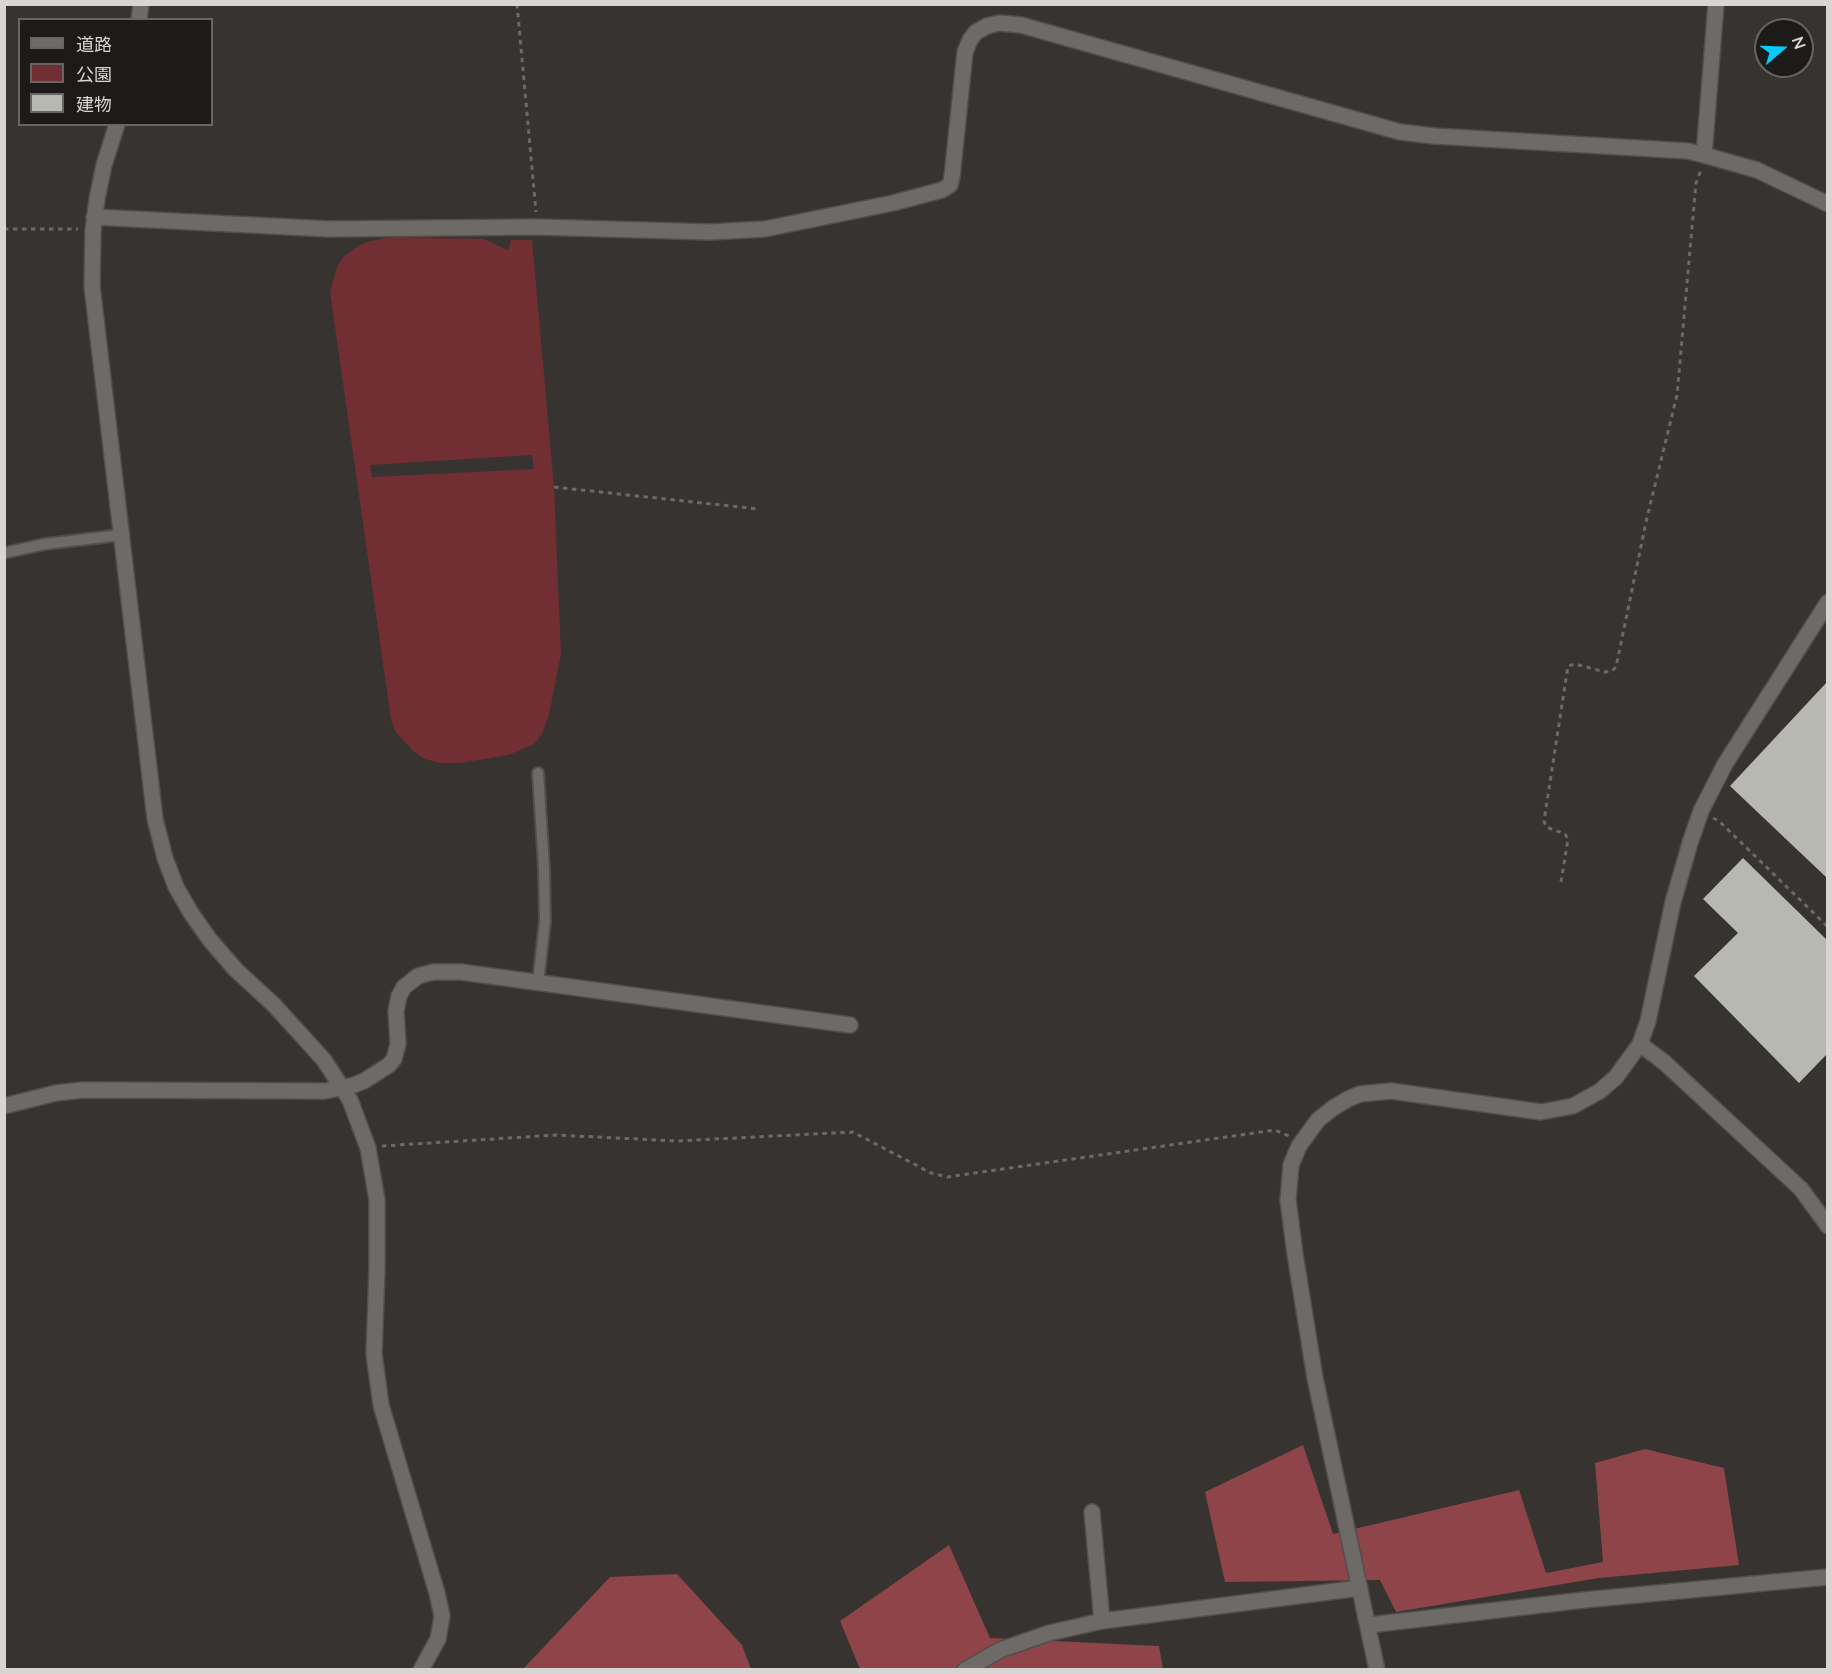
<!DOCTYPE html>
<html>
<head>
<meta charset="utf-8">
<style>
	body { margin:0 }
	#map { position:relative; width:1832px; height:1674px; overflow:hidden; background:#363330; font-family:Mulish,"Noto Sans JP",sans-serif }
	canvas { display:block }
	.frame { position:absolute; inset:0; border:6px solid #d8d6d4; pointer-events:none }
	.legend { position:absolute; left:18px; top:18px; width:195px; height:108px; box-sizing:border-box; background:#1c1b1a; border:2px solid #676664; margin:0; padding:8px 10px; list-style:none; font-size:18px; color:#d8d6d4 }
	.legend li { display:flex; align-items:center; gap:12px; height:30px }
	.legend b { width:30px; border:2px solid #676664 }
	.north { position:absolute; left:1754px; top:18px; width:60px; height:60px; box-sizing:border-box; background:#1c1b1a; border:2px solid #676664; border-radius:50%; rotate:71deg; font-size:16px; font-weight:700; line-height:24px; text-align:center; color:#d8d6d4 }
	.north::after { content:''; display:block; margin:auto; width:21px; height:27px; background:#04cbf9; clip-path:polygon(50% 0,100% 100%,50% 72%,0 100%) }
</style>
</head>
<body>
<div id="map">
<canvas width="1832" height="1674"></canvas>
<div class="frame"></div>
<ul class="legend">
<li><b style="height:8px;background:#6d6a67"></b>道路</li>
<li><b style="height:16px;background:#712e33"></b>公園</li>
<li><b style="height:16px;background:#b8b8b3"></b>建物</li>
</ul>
<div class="north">N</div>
</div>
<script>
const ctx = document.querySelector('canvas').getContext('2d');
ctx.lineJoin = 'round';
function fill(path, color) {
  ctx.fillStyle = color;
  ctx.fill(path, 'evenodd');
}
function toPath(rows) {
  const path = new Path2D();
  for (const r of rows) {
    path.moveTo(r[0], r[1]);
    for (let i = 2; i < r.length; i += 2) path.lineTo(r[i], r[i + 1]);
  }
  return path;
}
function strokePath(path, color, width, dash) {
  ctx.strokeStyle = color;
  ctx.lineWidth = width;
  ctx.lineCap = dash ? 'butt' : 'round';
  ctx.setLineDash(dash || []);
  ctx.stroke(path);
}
const green = toPath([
	[393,237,484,239,508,250,511,240,532,240,554,487,561,654,549,715,542,734,534,744,509,755,460,763,440,763,425,759,413,751,395,731,391,720,330,292,337,267,344,256,360,245,370,241],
	[532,455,534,469,372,477,370,465]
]);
const forest = toPath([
	[1303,1445,1333,1534,1519,1490,1546,1573,1603,1562,1595,1463,1645,1449,1724,1468,1739,1565,1599,1578,1396,1612,1380,1580,1225,1582,1205,1492],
	[949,1545,990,1638,1159,1646,1163,1669,860,1669,840,1621],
	[677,1574,742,1645,751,1669,523,1669,610,1577]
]);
const building = toPath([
	[1827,682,1827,878,1730,786],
	[1743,858,1827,940,1827,1054,1799,1083,1694,976,1738,933,1703,899]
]);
const path = toPath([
	[517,4,536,212],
	[4,229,78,229],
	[554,487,758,509],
	[1713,818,1719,821,1828,927],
	[1561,882,1568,839,1565,834,1546,827,1544,821,1568,666,1575,664,1605,672,1612,671,1616,667,1646,522,1677,395,1696,183,1701,170],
	[382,1146,556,1135,677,1141,853,1132,931,1173,947,1177,1275,1130,1289,1136]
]);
const lane = toPath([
	[4,553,45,544,121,535],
	[538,983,545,921,544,868,538,773]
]);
const street = toPath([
	[1704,155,1716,4],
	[94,217,329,229,537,227,710,232,765,229,893,203,942,190,950,185,952,177,965,52,970,40,976,32,987,26,999,23,1021,25,1400,132,1434,136,1688,151,1704,155,1757,170,1828,204],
	[1640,1044,1665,1063,1801,1189,1828,1226],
	[4,1106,56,1093,83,1090,325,1091,354,1085,364,1081,389,1065,394,1059,398,1044,396,1011,399,996,404,987,418,976,433,972,461,972,850,1025],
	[368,1148,377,1200,377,1268,374,1354,381,1405,437,1593,442,1616,438,1639,421,1670],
	[1092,1512,1102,1621],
	[1369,1625,1584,1600,1828,1577]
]);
const secondary = toPath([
	[139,20,141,4],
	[117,124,104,165,97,199,93,231,92,286,155,819,165,858,176,887,191,913,210,940,236,970,274,1005,324,1060,350,1100,368,1148],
	[965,1670,1000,1650,1049,1633,1102,1621,1360,1588],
	[1377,1670,1315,1378,1295,1254,1288,1200,1291,1165,1299,1146,1318,1120,1333,1108,1348,1099,1360,1094,1391,1091,1541,1112,1573,1106,1600,1091,1616,1077,1640,1044,1648,1021,1673,902,1690,843,1701,811,1725,764,1828,602]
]);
fill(green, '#712e33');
fill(forest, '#8e4449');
fill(building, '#b8b8b3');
strokePath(lane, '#514f4d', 14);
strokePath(street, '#514f4d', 18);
strokePath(secondary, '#514f4d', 18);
strokePath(path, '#6c6967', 3, [4.5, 4.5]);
strokePath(lane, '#6d6a67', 10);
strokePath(street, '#6d6a67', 15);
strokePath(secondary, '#6d6a67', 15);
</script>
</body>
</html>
